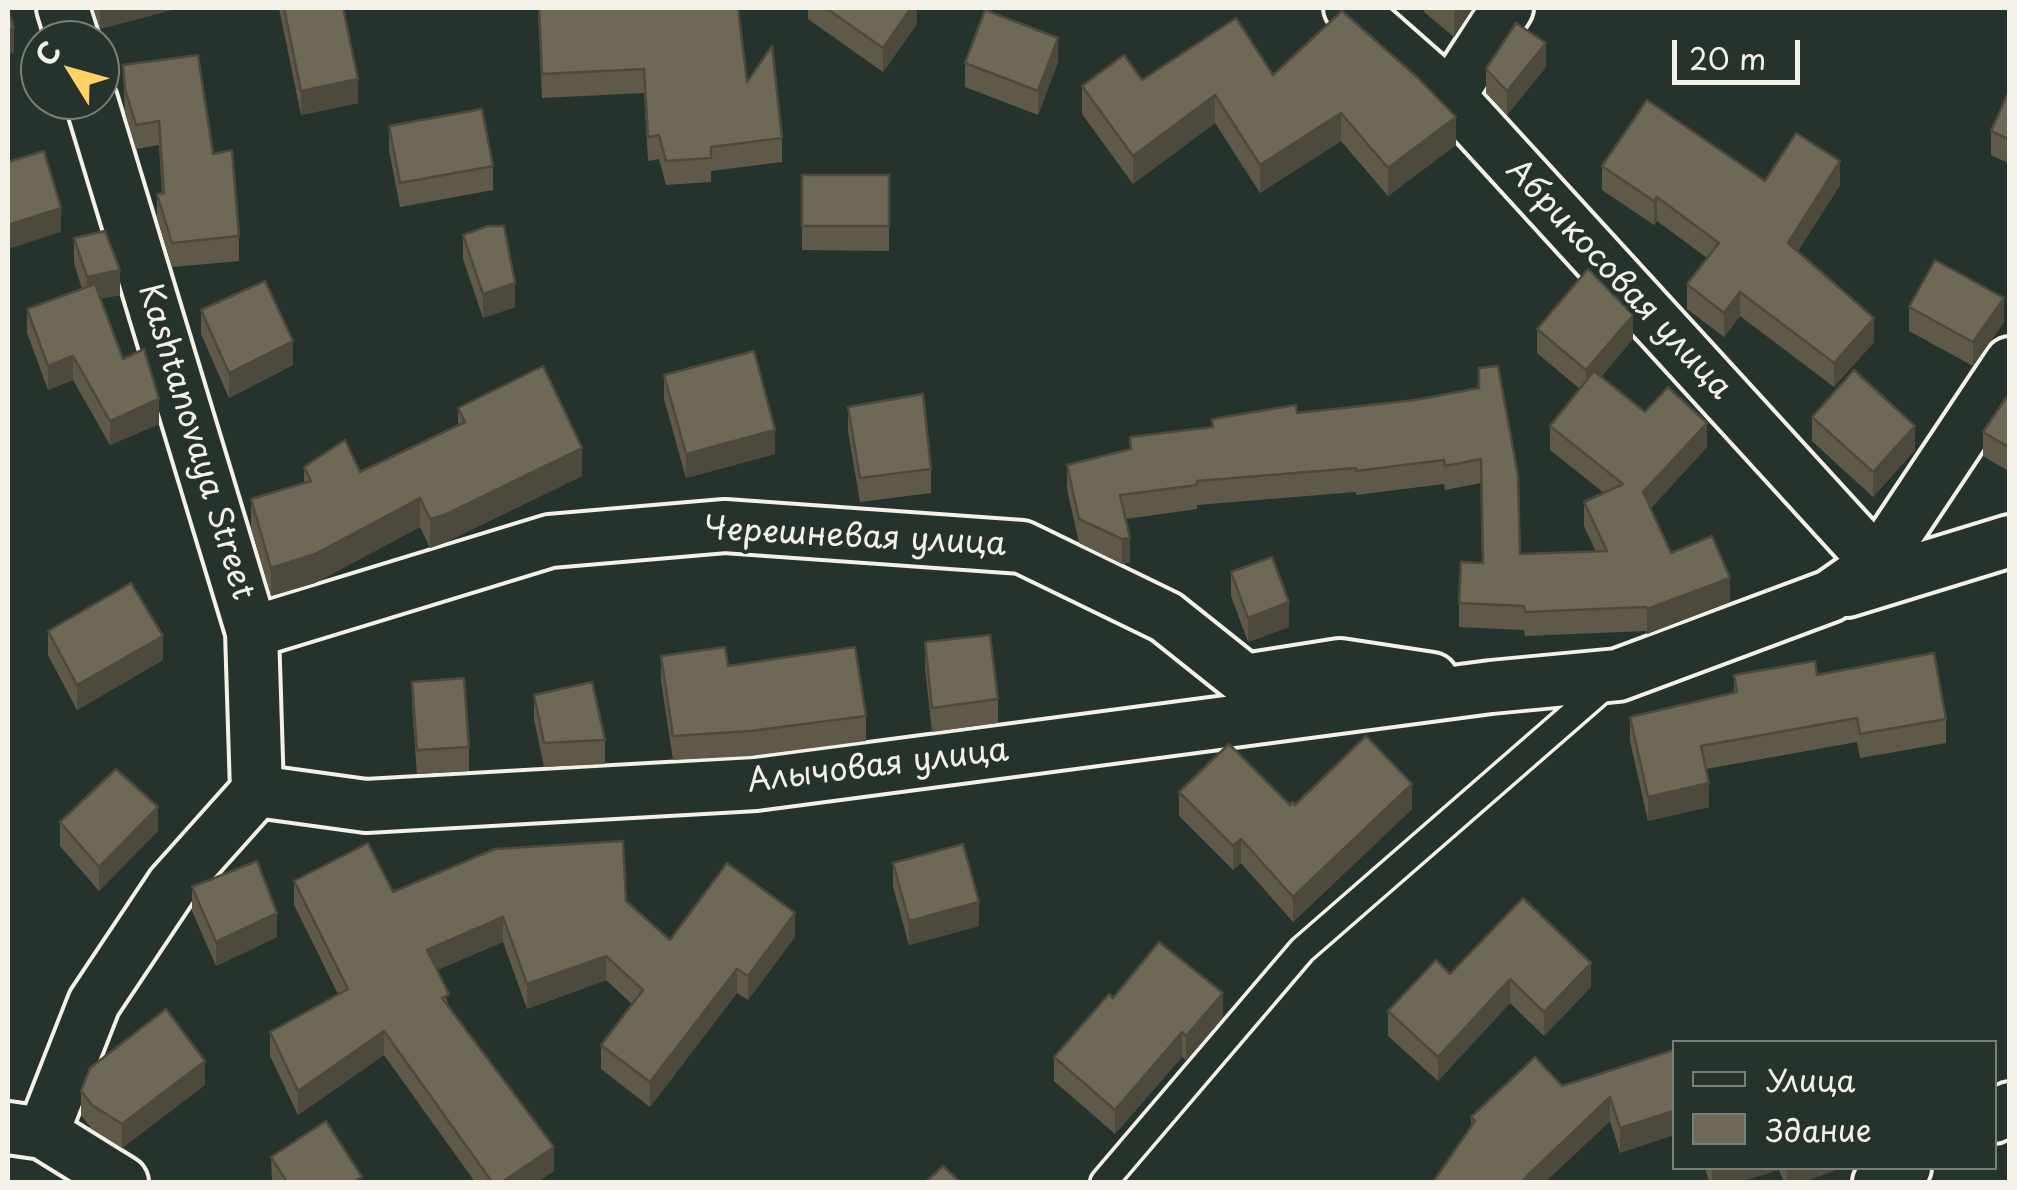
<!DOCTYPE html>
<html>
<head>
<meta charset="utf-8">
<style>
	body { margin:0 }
	#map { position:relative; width:2017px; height:1190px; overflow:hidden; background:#26332d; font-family:"Playpen Sans",sans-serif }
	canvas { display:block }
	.frame { position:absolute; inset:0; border:10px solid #f4f1e8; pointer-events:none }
	.legend { position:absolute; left:1672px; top:1040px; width:325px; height:130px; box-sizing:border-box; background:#26332d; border:2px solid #787f78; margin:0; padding:12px 18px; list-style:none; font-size:30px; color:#f4f1e8 }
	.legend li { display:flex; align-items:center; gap:20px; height:50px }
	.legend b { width:50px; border:2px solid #787f78 }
	.north { position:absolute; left:20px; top:20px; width:100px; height:100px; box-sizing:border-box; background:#26332d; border:2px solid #787f78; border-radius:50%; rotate:307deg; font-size:28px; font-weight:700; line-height:40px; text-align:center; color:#f4f1e8 }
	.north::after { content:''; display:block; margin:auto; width:35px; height:45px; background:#ffd166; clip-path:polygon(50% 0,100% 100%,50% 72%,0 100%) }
	.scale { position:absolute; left:1672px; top:40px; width:128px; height:45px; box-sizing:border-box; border:5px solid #f4f1e8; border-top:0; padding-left:12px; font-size:30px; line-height:35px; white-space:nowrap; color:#f4f1e8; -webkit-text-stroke:8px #26332d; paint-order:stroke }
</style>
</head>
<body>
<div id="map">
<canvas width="2017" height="1190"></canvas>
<div class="frame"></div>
<ul class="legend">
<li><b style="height:12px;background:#26332d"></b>Улица</li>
<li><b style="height:28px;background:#6e6856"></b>Здание</li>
</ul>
<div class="north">С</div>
<div class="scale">20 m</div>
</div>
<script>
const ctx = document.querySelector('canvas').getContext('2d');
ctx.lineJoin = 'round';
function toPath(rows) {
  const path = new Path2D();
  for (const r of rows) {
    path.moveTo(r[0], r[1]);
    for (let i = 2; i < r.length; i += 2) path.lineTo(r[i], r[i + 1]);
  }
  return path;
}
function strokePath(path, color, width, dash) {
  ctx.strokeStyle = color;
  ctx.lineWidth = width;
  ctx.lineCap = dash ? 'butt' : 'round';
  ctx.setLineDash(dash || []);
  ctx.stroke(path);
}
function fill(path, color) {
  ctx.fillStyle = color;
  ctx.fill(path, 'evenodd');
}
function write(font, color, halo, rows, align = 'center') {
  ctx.font = font + ' "Playpen Sans",sans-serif';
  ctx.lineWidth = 8;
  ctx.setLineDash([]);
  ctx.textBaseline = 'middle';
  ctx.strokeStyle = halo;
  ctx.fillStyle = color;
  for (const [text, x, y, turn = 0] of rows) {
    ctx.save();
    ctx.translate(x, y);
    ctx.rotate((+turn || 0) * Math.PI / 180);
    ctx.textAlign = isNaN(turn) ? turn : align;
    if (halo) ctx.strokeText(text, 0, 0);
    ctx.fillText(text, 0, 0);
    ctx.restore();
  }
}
const service = toPath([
	[1104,1182,1302,950,1611,681]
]);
const minor = toPath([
	[63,8,73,40],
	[1350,8,1450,96,1877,563],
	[1450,96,1507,8],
	[91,100,252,632,257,791],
	[1847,591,2010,541],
	[252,632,550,541,725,526,1022,547,1166,617,1245,680,1340,665,1432,679],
	[1994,1117,2010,1108],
	[8,1128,43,1133,122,1182],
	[43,1133,94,1003,172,886,257,791,366,806,756,784,1491,687,1618,675,1830,596,1877,563,2010,363],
	[1879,1182,1905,1168]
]);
const wall = toPath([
	[93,8,179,8,100,29],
	[279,8,343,8,358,103,301,115],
	[538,8,738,8,747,82,782,138,782,162,711,171,711,182,666,185,659,159,648,161,644,93,542,98],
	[808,8,917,8,917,24,883,72,808,19],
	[1424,8,1473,8,1454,37,1424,12],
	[1058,62,1038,115,965,87,965,63],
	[123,65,213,154,239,236,239,261,172,267,157,218,157,194,162,193,159,145,136,149,125,113],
	[1546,67,1507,115,1486,93,1486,69],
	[1273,75,1456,145,1388,196,1341,141,1260,193,1215,123,1133,184,1082,114,1082,86,1142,80],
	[2010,89,2010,164,1991,155,1991,131],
	[389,126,493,166,493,190,400,207,389,150],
	[1602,166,1765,181,1840,185,1798,251,1874,342,1834,387,1740,316,1724,337,1687,309,1687,284,1707,258,1657,221,1654,225,1602,190],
	[802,175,889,175,889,251,802,250],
	[463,235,515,307,483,318,463,259],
	[74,238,120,295,100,299,123,359,159,424,110,445,73,380,48,390,27,333,27,309,82,289,74,263],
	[1909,307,2004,322,1973,366,1909,331],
	[201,310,293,365,229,398,201,334],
	[1537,329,1633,339,1601,377,1645,412,1707,447,1650,509,1671,553,1730,602,1647,634,1646,631,1525,636,1524,630,1459,627,1459,603,1482,563,1481,483,1445,490,1444,484,1356,495,1356,492,1197,505,1197,509,1126,519,1130,562,1122,564,1079,543,1067,489,1067,465,1130,450,1130,437,1212,428,1297,413,1415,400,1479,388,1520,554,1596,552,1584,526,1584,502,1604,493,1550,450,1550,426,1580,389,1537,353],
	[664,375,775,454,686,478,664,399],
	[2010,392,2010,472,1983,456,1983,432],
	[848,407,931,469,931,493,860,502,848,431],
	[458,408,582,476,444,543,430,548,420,527,315,583,271,596,251,528,251,499,304,483,304,467,360,472,458,425],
	[1812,417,1915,450,1873,497,1812,441],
	[1231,572,1289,627,1248,642,1231,596],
	[48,631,163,660,77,710,48,655],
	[925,642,998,699,998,723,932,732,925,667],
	[661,656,728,666,866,716,866,741,750,756,673,760,661,681],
	[1734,675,1817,675,1946,719,1946,743,1860,758,1857,742,1706,769,1709,807,1648,821,1630,741,1630,717,1734,693],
	[412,682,469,747,469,771,417,774,412,706],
	[534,695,605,740,605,764,544,767,534,719],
	[1179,792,1290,805,1412,809,1293,922,1241,863,1233,870,1179,816],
	[60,822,158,831,99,891,60,846],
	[893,863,979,926,909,945,893,887],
	[294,881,393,892,626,901,670,940,795,937,748,1000,737,993,650,1107,601,1069,601,1045,632,1004,606,980,527,1009,503,942,437,970,449,1007,554,1171,537,1182,475,1182,384,1055,298,1115,270,1056,270,1032,338,994,294,905],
	[192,887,277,937,216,966,192,911],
	[1450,974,1591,987,1544,1036,1510,1003,1438,1081,1388,1036,1388,1011],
	[1113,998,1223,1017,1186,1060,1182,1057,1115,1134,1054,1081,1054,1057],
	[1674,1050,1620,1153,1610,1121,1545,1182,1433,1182,1471,1127,1471,1117,1562,1086],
	[205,1085,122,1148,92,1129,81,1115,81,1091],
	[271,1157,362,1182,272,1182],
	[1705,1168,1841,1168,1803,1182,1784,1182,1779,1170,1738,1182,1709,1182]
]);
const shadedWall = toPath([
	[100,8,179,8,100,29],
	[911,8,917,8,917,24,883,72,883,48],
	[1457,8,1473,8,1454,37,1454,13],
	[14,28,14,53,8,54,8,30],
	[1058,38,1058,62,1038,115,1038,91],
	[1546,43,1546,67,1507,115,1507,91],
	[358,79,358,103,301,115,301,91],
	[1215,95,1215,123,1133,184,1133,156],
	[1341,113,1341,141,1260,193,1260,165],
	[1456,117,1456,145,1388,196,1388,168],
	[1840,161,1840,185,1788,267,1788,243],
	[1657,197,1657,221,1654,225,1654,201],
	[61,208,61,232,8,249,8,225],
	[120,270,120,295,87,301,87,277],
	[515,283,515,307,483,318,483,294],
	[1740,292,1740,316,1724,337,1724,313],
	[2004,298,2004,322,1973,366,1973,342],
	[1633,315,1633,339,1586,394,1586,370],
	[1874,318,1874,342,1834,387,1834,363],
	[293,341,293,365,229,398,229,373],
	[73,356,73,380,48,390,48,366],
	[159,399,159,424,110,445,110,421],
	[1707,423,1707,447,1643,517,1643,492],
	[1915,426,1915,450,1873,497,1873,472],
	[775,430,775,454,686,478,686,454],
	[582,448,582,476,444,543,430,548,430,519],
	[420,498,420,527,315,583,271,596,271,568],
	[1130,538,1130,562,1122,564,1122,539],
	[1730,578,1730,602,1647,634,1647,609],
	[1289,602,1289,627,1248,642,1248,618],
	[163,636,163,660,77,710,77,685],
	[1709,783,1709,807,1648,821,1648,797],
	[1412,784,1412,809,1293,922,1293,897],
	[158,807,158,831,99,891,99,867],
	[1241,839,1241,863,1233,870,1233,846],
	[979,902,979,926,909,945,909,921],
	[277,913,277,937,216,966,216,942],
	[795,913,795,937,748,1000,748,976],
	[503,917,503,942,427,974,427,950],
	[606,956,606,980,527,1009,527,984],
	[1591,963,1591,987,1544,1036,1544,1012],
	[737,969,737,993,650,1107,650,1082],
	[1510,979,1510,1003,1438,1081,1438,1057],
	[1223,993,1223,1017,1186,1060,1186,1036],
	[384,1031,384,1055,298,1115,298,1091],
	[1182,1032,1182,1057,1115,1134,1115,1110],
	[205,1061,205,1085,122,1148,122,1124],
	[1610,1097,1610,1121,1545,1182,1522,1182,1527,1176],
	[1674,1111,1674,1135,1620,1153,1620,1128],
	[554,1147,554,1171,537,1182,502,1182],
	[1712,1168,1779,1168,1779,1170,1738,1182,1712,1182],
	[1787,1168,1841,1168,1803,1182,1787,1182]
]);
const building = toPath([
	[8,8,14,28,8,30,8,8],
	[284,8,343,8,358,79,301,91,284,8],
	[539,8,738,8,747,82,772,46,782,138,711,147,711,158,666,161,659,135,648,137,644,69,542,74,539,8],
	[826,8,911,8,883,48,826,8],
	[985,10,1058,38,1038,91,965,63,985,10],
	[1342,11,1418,78,1456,117,1388,168,1341,113,1260,165,1215,95,1133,156,1082,86,1124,55,1142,80,1236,18,1273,75,1342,11],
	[1516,23,1546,43,1507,91,1486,69,1516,23],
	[198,55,213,154,232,150,239,236,172,243,157,194,164,193,159,121,136,125,125,89,123,65,198,55],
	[2010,89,2010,140,1991,131,2010,89],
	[1647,100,1765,181,1796,133,1840,161,1788,243,1874,318,1834,363,1740,292,1724,313,1687,284,1719,243,1657,197,1654,201,1602,166,1647,100],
	[482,109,493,166,400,183,389,126,482,109],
	[44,151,61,208,8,225,8,162,44,151],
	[802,175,889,175,889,226,802,226,802,175],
	[488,226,504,226,515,283,483,294,463,235,488,226],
	[105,231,120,270,87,277,74,238,105,231],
	[1935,260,2004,298,1973,342,1909,307,1935,260],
	[1588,269,1633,315,1586,370,1537,329,1588,269],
	[265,281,293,341,229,373,201,310,265,281],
	[95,284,123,359,144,349,159,399,110,421,73,356,48,366,27,309,95,284],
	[754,351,775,430,686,454,664,375,754,351],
	[543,366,582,448,444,515,430,519,420,498,315,554,271,568,251,499,311,481,304,467,345,440,360,472,465,422,458,408,543,366],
	[1498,366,1518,476,1520,554,1607,551,1584,502,1623,484,1550,426,1594,371,1645,412,1668,387,1707,423,1643,492,1671,553,1712,536,1730,578,1647,609,1646,607,1525,612,1524,606,1459,603,1461,562,1483,563,1481,459,1445,466,1444,460,1356,471,1356,468,1197,481,1197,485,1120,495,1130,538,1122,539,1079,519,1067,465,1131,449,1130,437,1213,427,1212,419,1296,405,1297,413,1415,400,1479,388,1479,368,1498,366],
	[1854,370,1915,426,1873,472,1812,417,1854,370],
	[2010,392,2010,448,1983,432,2010,392],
	[923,394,931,469,860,478,848,407,923,394],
	[1272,557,1289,602,1248,618,1231,572,1272,557],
	[131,583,163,636,77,685,48,631,131,583],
	[990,635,998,699,932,708,925,642,990,635],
	[725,647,728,666,855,647,866,716,750,731,673,736,661,656,725,647],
	[1934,653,1946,719,1860,734,1857,718,1701,746,1709,783,1648,797,1630,717,1737,692,1734,675,1815,661,1817,675,1934,653],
	[464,678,469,747,417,750,412,682,464,678],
	[592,682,605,740,544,743,534,695,592,682],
	[1366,736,1412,784,1293,897,1241,839,1233,846,1179,792,1229,744,1290,805,1293,802,1295,805,1366,736],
	[116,769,158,807,99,867,60,822,116,769],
	[623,841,626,901,670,940,727,863,795,913,748,976,737,969,650,1082,601,1045,643,990,606,956,527,984,503,917,427,950,449,994,442,998,554,1147,502,1182,492,1182,384,1031,298,1091,270,1032,348,989,294,881,368,843,393,892,495,849,623,841],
	[963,844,979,902,909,921,893,863,963,844],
	[257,861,277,913,216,942,192,887,257,861],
	[1523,898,1591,963,1544,1012,1510,979,1438,1057,1388,1011,1436,960,1450,974,1523,898],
	[1159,942,1223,993,1186,1036,1182,1032,1115,1110,1054,1057,1109,994,1113,998,1159,942],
	[166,1009,205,1061,122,1124,92,1105,81,1091,90,1068,166,1009],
	[1674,1050,1674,1111,1620,1128,1610,1097,1527,1176,1522,1182,1433,1182,1475,1121,1471,1117,1535,1057,1562,1086,1674,1050],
	[326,1121,362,1177,354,1182,287,1182,271,1157,326,1121],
	[943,1166,960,1182,926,1182,943,1166]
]);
const streetNames = [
	["Абрикосовая улица",1618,280,47],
	["Kashtanovaya Street",195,442,73],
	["Черешневая улица",855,538,3],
	["Алычовая улица",878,767,-7]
];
strokePath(service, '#f4f1e8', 32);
strokePath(minor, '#f4f1e8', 58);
strokePath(service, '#26332d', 25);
strokePath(minor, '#26332d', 50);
fill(wall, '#5f594a');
fill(shadedWall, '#4d493c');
fill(building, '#6e6856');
strokePath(building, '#4d493c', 2.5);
write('32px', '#f4f1e8', '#26332d', streetNames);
</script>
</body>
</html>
